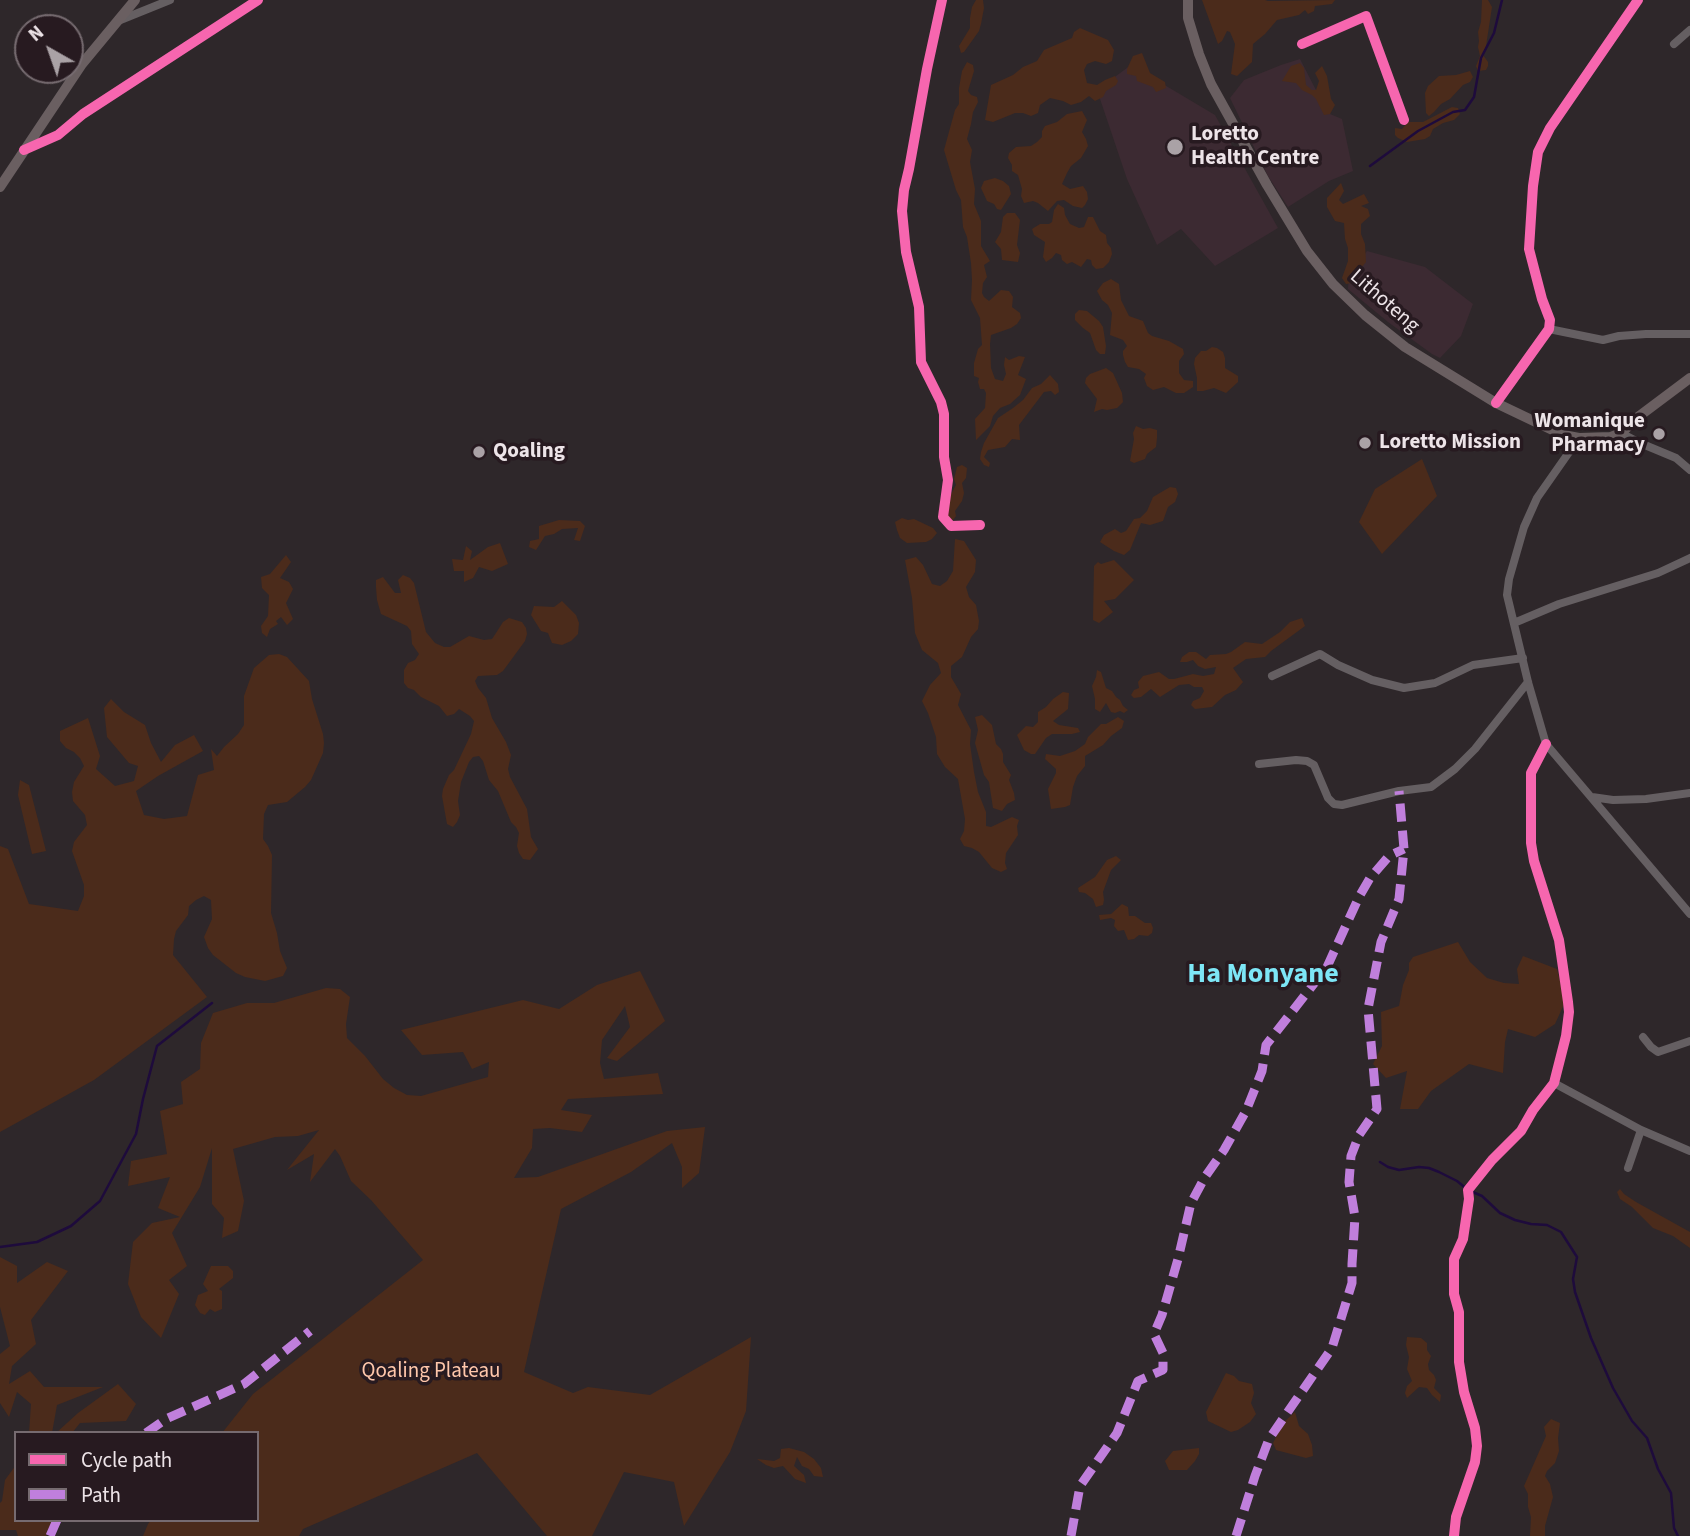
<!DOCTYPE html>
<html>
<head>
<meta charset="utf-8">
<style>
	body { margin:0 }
	#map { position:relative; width:1690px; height:1536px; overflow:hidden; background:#2e272a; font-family:"Source Sans 3",sans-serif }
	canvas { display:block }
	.legend { position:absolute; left:14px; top:1431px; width:245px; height:91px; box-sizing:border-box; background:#271a20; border:2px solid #766b70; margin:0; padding:9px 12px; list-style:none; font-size:21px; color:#ede4e8 }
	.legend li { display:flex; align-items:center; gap:14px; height:35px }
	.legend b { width:35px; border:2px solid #766b70 }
	.north { position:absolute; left:14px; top:14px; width:70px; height:70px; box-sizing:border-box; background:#271a20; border:2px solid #766b70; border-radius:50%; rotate:320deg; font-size:19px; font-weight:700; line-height:28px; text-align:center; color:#ede4e8 }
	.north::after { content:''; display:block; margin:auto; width:24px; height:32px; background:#aaa2a6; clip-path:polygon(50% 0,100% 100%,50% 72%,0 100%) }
</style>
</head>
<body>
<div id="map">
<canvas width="1690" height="1536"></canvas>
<ul class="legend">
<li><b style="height:9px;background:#f766af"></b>Cycle path</li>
<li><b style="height:9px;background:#c07fdc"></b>Path</li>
</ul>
<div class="north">N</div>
</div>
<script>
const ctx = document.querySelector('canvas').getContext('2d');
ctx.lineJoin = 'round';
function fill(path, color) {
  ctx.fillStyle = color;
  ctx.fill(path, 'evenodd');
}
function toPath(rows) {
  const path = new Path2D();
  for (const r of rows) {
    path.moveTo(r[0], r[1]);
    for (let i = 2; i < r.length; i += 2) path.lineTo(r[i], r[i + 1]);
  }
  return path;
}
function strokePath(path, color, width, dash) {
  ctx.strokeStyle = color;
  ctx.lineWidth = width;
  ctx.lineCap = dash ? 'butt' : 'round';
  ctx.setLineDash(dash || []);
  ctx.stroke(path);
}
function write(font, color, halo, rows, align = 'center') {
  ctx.font = font + ' "Source Sans 3",sans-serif';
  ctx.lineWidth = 7;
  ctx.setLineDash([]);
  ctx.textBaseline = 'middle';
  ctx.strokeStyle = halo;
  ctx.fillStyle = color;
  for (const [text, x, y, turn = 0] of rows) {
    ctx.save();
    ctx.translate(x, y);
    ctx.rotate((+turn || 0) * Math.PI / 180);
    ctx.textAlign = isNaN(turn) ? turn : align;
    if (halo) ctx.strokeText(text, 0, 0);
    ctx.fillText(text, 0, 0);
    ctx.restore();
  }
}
const built = toPath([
	[1300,59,1316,90,1330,114,1342,119,1353,171,1329,181,1288,207,1268,176,1230,98,1244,80,1281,65],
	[1131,65,1215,115,1278,228,1215,266,1181,229,1157,245,1127,179,1097,90],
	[1367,251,1425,267,1473,304,1461,336,1440,358,1432,354,1388,322,1348,289,1349,274]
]);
const green = toPath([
	[976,0,983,0,984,8,981,24,979,31,964,52,961,53,959,46,970,28,970,18,972,7],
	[1202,0,1265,0,1268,1,1335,0,1332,4,1315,6,1314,11,1308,14,1305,10,1299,15,1277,20,1265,34,1253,44,1252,62,1237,76,1231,74,1235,44,1230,32,1227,31,1222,41,1218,44],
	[1482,0,1488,0,1492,7,1486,46,1483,55,1488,62,1488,66,1486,70,1478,71,1476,66,1480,56,1478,47,1479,41,1478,32,1481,22],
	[1080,28,1108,40,1114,50,1112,61,1106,64,1095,61,1087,64,1084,70,1087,83,1097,85,1105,80,1115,76,1118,81,1116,85,1106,91,1103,97,1095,101,1089,96,1081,102,1071,105,1063,101,1050,98,1040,105,1038,113,1031,116,1023,113,1015,113,993,122,985,120,991,85,1013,75,1023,67,1037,61,1044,50,1072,38,1074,32],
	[1142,53,1150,73,1165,82,1166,88,1156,92,1153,87,1137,81,1136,76,1127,74,1127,69,1133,56],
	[967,62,973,65,974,71,968,91,971,95,977,97,978,102,973,112,971,124,967,139,972,150,970,162,975,189,974,204,981,221,981,246,990,261,984,265,987,277,983,283,982,293,984,297,989,301,1001,290,1009,291,1013,297,1012,307,1020,313,1021,318,1017,324,1011,328,991,335,990,344,991,368,995,379,1003,381,1006,374,1004,365,1005,357,1009,360,1019,356,1025,357,1018,375,1026,379,1020,395,1010,404,1000,408,993,416,990,426,976,440,975,419,985,408,986,393,984,389,980,389,978,382,979,378,974,376,974,363,978,349,982,345,980,318,971,300,972,280,971,263,967,237,963,227,961,200,956,190,944,150,955,110,959,104,959,88,962,71],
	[1300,63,1304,68,1306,85,1312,90,1316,90,1319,81,1315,73,1322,66,1327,76,1331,99,1335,105,1330,114,1324,115,1316,99,1312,95,1302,90,1296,83,1282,81,1291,66],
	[1470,71,1473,77,1470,82,1463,85,1450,99,1441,104,1434,112,1429,116,1426,113,1425,93,1428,86,1439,76,1456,75],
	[1452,107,1458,108,1460,114,1454,120,1443,123,1433,129,1430,136,1425,139,1407,142,1398,138,1395,135,1395,128,1402,129,1408,122,1423,122],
	[1082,111,1087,120,1082,132,1086,139,1088,146,1081,158,1071,166,1067,173,1062,184,1070,189,1083,186,1087,192,1088,199,1085,205,1082,208,1073,206,1064,200,1057,201,1048,211,1038,203,1033,201,1024,203,1021,196,1022,189,1018,175,1012,171,1012,165,1008,158,1009,153,1016,147,1031,146,1037,142,1042,137,1042,131,1045,126,1057,122,1067,114],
	[995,178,1003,181,1009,186,1011,194,1001,210,997,209,994,204,987,201,981,188,984,181],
	[1341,183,1344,191,1339,200,1343,204,1364,194,1369,203,1361,206,1368,209,1370,216,1361,224,1361,234,1365,244,1366,262,1356,274,1352,283,1346,284,1342,278,1348,261,1348,248,1345,239,1344,223,1335,221,1327,207,1327,198],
	[1058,204,1064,208,1065,215,1070,224,1079,228,1084,227,1088,217,1093,217,1100,231,1106,235,1107,243,1111,248,1112,254,1109,262,1103,268,1096,269,1092,265,1091,260,1087,259,1081,267,1072,262,1067,264,1062,260,1061,255,1056,253,1052,258,1046,262,1043,257,1045,242,1034,235,1032,229,1040,224,1049,224,1052,222,1054,210],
	[1007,213,1015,213,1020,220,1017,245,1020,253,1018,262,1002,260,1001,249,995,242,1001,232,1003,217],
	[1111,279,1119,284,1121,300,1129,316,1143,321,1148,333,1152,336,1169,341,1183,349,1184,354,1179,361,1179,373,1184,380,1193,381,1193,387,1184,393,1176,393,1164,387,1153,390,1147,386,1144,378,1146,374,1139,369,1128,367,1125,362,1123,355,1123,351,1127,346,1123,340,1110,335,1112,313,1108,305,1102,300,1097,291,1103,283],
	[1079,310,1087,311,1099,321,1103,327,1106,346,1105,354,1100,354,1096,350,1090,333,1083,328,1075,320,1075,314],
	[1212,347,1217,348,1223,352,1225,358,1225,368,1238,376,1238,382,1226,393,1214,388,1203,391,1197,391,1197,378,1194,364,1195,358,1201,351,1206,351],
	[1106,368,1113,373,1122,393,1123,402,1117,408,1107,410,1102,409,1094,412,1097,399,1085,383,1086,378,1090,374],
	[1050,375,1058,384,1059,392,1055,395,1051,391,1044,392,1019,425,1020,440,1012,439,1005,447,988,450,984,457,990,463,989,467,984,465,980,459,981,452,984,443,998,418,1013,408,1023,400,1032,388,1041,384],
	[1136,426,1143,429,1150,428,1157,430,1157,438,1156,447,1147,454,1145,459,1134,463,1130,461,1134,439,1133,433],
	[1422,459,1437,496,1382,554,1359,522,1375,489],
	[962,465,967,468,966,478,962,483,964,493,962,501,955,511,956,516,953,520,947,518,950,496,956,485,954,479,957,467],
	[1170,487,1176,488,1178,494,1175,502,1168,507,1163,521,1150,525,1141,523,1130,550,1124,555,1114,551,1100,542,1104,535,1115,529,1121,533,1126,531,1134,519,1140,518,1147,511,1153,497],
	[902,518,908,520,914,519,933,528,937,533,932,539,926,542,907,543,900,538,897,530,895,522],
	[559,520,580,521,585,526,580,541,574,540,578,528,562,529,554,534,545,536,536,550,529,547,530,541,539,539,539,526],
	[955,539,964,541,976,560,975,572,966,587,969,597,976,605,979,621,978,629,971,637,962,657,951,666,951,677,961,694,958,705,971,730,970,744,974,772,978,792,986,812,986,826,991,827,1012,817,1019,820,1017,826,1018,835,1006,853,1005,863,1007,869,1001,872,992,868,979,852,972,848,964,846,960,839,964,831,965,819,958,779,945,767,937,754,936,737,928,713,922,701,930,685,941,673,938,663,922,650,915,633,912,598,905,560,916,557,923,565,932,584,940,586,947,581,953,571],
	[500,543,508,564,492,571,479,567,473,578,464,582,464,571,454,571,452,559,463,560,466,546,472,551,470,560,488,547],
	[286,555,291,562,280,578,289,582,293,589,286,603,293,619,287,625,281,617,276,621,278,624,270,629,267,637,262,633,261,626,268,616,269,595,262,588,261,577,270,574],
	[1114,560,1134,580,1115,599,1104,601,1113,612,1099,623,1093,620,1094,566,1098,562,1101,564],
	[403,575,410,578,414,583,426,632,435,643,444,647,450,647,469,636,484,640,492,639,496,633,503,622,509,618,522,622,526,628,527,634,525,641,503,671,497,675,478,676,475,681,478,688,486,698,492,718,506,742,511,755,508,769,510,777,527,809,531,837,538,849,530,860,523,859,519,853,517,846,519,833,516,827,511,822,498,791,489,780,483,761,479,756,473,757,469,762,461,782,458,801,460,815,457,822,453,827,447,824,442,796,443,789,449,775,454,770,471,734,474,721,470,716,459,709,454,714,447,716,439,706,421,697,414,690,408,688,404,683,404,670,408,663,415,660,419,654,412,644,411,631,407,626,381,614,377,600,376,587,376,580,383,577,395,593,401,593,398,580],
	[562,601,576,615,579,623,578,634,571,641,562,645,552,643,548,633,541,631,531,615,534,606,554,607],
	[1302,618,1305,626,1271,651,1265,657,1246,659,1233,668,1243,682,1236,690,1225,695,1212,707,1195,709,1191,705,1193,701,1200,698,1204,691,1202,687,1194,687,1189,684,1179,685,1160,697,1151,689,1141,697,1134,698,1131,695,1134,690,1139,688,1138,682,1143,676,1159,672,1169,679,1174,679,1193,674,1203,676,1214,674,1216,667,1205,669,1198,666,1193,660,1187,662,1180,662,1182,657,1189,652,1196,652,1206,659,1210,655,1226,654,1231,652,1245,642,1262,644,1280,632,1290,622],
	[279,654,287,657,309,681,312,699,323,734,324,743,323,753,311,780,305,787,287,802,268,805,264,814,263,839,268,846,272,855,271,913,277,933,280,951,287,968,283,976,265,981,245,977,236,973,213,955,208,948,204,937,212,919,211,900,204,896,196,900,189,906,188,915,176,931,174,939,173,955,207,997,94,1080,0,1132,0,846,8,849,29,904,78,911,84,896,84,885,72,851,74,842,87,825,85,815,73,801,72,792,74,782,84,766,80,758,74,752,66,748,60,741,60,731,88,718,100,756,96,769,115,786,134,781,138,766,129,763,107,737,104,708,111,699,124,712,145,725,151,743,161,762,175,745,194,735,203,751,158,776,136,791,144,815,164,819,187,816,198,775,214,770,211,749,217,756,224,747,238,734,244,725,244,696,254,668,269,655],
	[1097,670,1101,672,1106,688,1112,691,1116,697,1120,700,1123,706,1128,710,1124,713,1120,711,1115,713,1111,712,1106,703,1100,712,1095,709,1095,699,1092,686,1096,677],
	[1063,692,1069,693,1068,709,1053,721,1059,725,1078,728,1080,732,1072,734,1052,734,1046,738,1035,754,1031,754,1024,750,1017,735,1026,726,1033,727,1038,722,1038,712,1046,707,1053,699],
	[982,715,992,725,996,744,1001,749,1003,754,1003,762,1011,775,1009,780,1014,793,1015,800,1007,804,1002,811,993,808,989,782,984,775,975,743,978,730,975,717],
	[1118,717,1124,721,1122,728,1111,736,1103,745,1085,756,1085,766,1077,776,1073,787,1070,805,1065,807,1051,809,1048,789,1056,773,1056,769,1045,759,1046,754,1060,756,1075,751,1085,744,1088,737,1101,724,1106,724],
	[20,780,29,785,46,851,32,854,18,795],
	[1116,856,1121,860,1111,870,1103,892,1104,900,1103,905,1096,907,1093,899,1085,893,1079,892,1078,888,1095,877,1107,860],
	[1122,904,1128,907,1129,916,1135,916,1145,923,1151,923,1153,928,1152,933,1148,936,1139,935,1134,939,1128,940,1124,930,1118,931,1114,926,1115,920,1111,918,1100,920,1099,915,1111,914],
	[1458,942,1470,962,1487,978,1504,983,1519,984,1517,969,1523,956,1557,969,1565,1002,1555,1024,1535,1037,1508,1029,1505,1042,1503,1073,1469,1064,1431,1091,1418,1109,1400,1109,1407,1071,1386,1078,1373,1064,1382,1046,1381,1012,1399,1006,1403,985,1409,970,1409,963,1413,957],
	[640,971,665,1021,617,1061,607,1058,630,1027,625,1006,602,1040,600,1063,604,1079,658,1073,663,1094,568,1099,561,1110,592,1115,582,1132,550,1128,533,1129,532,1148,514,1178,538,1177,667,1131,705,1127,699,1173,682,1188,682,1167,672,1143,631,1172,561,1209,524,1372,573,1393,588,1387,650,1395,751,1337,746,1411,730,1452,684,1526,674,1482,624,1472,592,1536,547,1536,477,1453,303,1529,299,1536,143,1536,148,1524,151,1520,257,1520,257,1433,222,1433,253,1394,423,1260,371,1200,351,1181,340,1156,335,1149,310,1182,314,1154,287,1170,319,1130,298,1136,275,1137,233,1149,244,1201,238,1231,222,1238,224,1218,212,1204,212,1148,200,1187,172,1233,187,1266,169,1280,179,1294,161,1338,141,1317,128,1284,133,1242,152,1223,180,1217,158,1208,170,1177,128,1186,131,1161,167,1154,160,1111,183,1104,181,1082,200,1069,201,1043,213,1013,247,1003,274,1003,326,988,340,989,350,997,346,1024,347,1038,365,1056,383,1079,394,1088,407,1095,421,1096,488,1077,489,1062,472,1069,463,1052,422,1055,401,1030,523,1000,559,1009,597,985],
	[1620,1189,1624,1194,1636,1202,1690,1232,1690,1248,1673,1236,1653,1228,1632,1207,1620,1199,1617,1192],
	[0,1257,17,1266,17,1283,47,1262,68,1271,31,1320,36,1344,12,1366,9,1384,30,1371,44,1387,103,1387,57,1405,52,1433,29,1433,31,1404,17,1392,9,1417,0,1403,0,1354,10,1346,0,1307],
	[211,1266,228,1266,233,1271,233,1278,219,1289,222,1291,222,1309,215,1312,210,1309,205,1315,200,1313,195,1305,198,1295,208,1291,203,1284],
	[1407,1337,1421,1338,1427,1343,1427,1350,1431,1356,1428,1364,1429,1370,1434,1375,1436,1380,1434,1388,1441,1395,1440,1402,1432,1395,1427,1388,1419,1387,1407,1398,1405,1393,1407,1386,1412,1381,1407,1369,1409,1357,1406,1345],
	[1226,1373,1234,1376,1239,1381,1252,1384,1254,1393,1251,1403,1256,1414,1250,1422,1238,1430,1231,1432,1208,1421,1206,1412],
	[118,1384,136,1404,126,1421,80,1423,72,1433,56,1433,78,1413],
	[1295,1412,1299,1426,1308,1434,1312,1445,1313,1456,1306,1458,1276,1450,1273,1443,1284,1422],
	[1551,1419,1560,1423,1558,1438,1559,1451,1555,1463,1547,1471,1545,1476,1550,1484,1553,1497,1545,1526,1545,1536,1530,1536,1531,1517,1528,1507,1528,1494,1524,1486,1546,1436,1544,1427],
	[789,1448,804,1452,814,1459,821,1468,823,1477,814,1476,809,1469,802,1466,797,1457,794,1466,804,1475,806,1483,795,1479,783,1466,774,1468,766,1465,757,1459,774,1461,780,1458,781,1449],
	[1199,1448,1199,1454,1195,1461,1187,1470,1169,1470,1165,1461,1173,1451],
	[16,1465,16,1520,54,1520,46,1536,18,1536,16,1530,0,1530,0,1503,2,1501,5,1480]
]);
const stream = toPath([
	[1370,166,1418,131,1453,112,1465,110,1474,97,1481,58,1494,33,1502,0],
	[1380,1162,1388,1167,1399,1170,1419,1167,1429,1168,1439,1172,1457,1181,1468,1190,1482,1196,1500,1213,1515,1220,1531,1224,1547,1225,1561,1232,1577,1257,1573,1279,1575,1292,1591,1338,1613,1388,1632,1421,1647,1438,1658,1469,1671,1493,1674,1528,1678,1536],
	[0,1247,37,1242,71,1226,100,1201,136,1134,143,1099,157,1046,212,1003]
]);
const minor = toPath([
	[942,0,927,69,909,169,904,190,902,211,906,252,919,307,921,362,941,402,944,414,944,457,948,480,943,517,951,526,980,525],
	[118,21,170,0],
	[1302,44,1366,16,1404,120],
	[1674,44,1690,30],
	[26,149,58,135,83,114,258,0],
	[1549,329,1603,340,1619,336,1646,334,1690,334],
	[1496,403,1549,329,1550,320,1542,299,1529,249,1533,186,1538,152,1550,128,1638,0],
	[1621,433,1640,443,1676,458,1690,470],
	[1579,438,1537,498,1524,527,1509,579,1507,595,1528,682,1546,744,1690,914],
	[1514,623,1559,604,1658,573,1690,558],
	[1272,676,1320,654,1338,665,1372,680,1404,688,1435,683,1473,665,1523,658],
	[1259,764,1296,760,1307,761,1314,765,1328,798,1334,804,1342,805,1399,791,1431,787,1455,769,1475,749,1528,682],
	[1592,797,1613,800,1646,799,1690,793],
	[1643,1037,1651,1047,1658,1052,1690,1041],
	[1554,1083,1641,1130,1690,1151],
	[1628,1168,1641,1130],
	[1454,1536,1456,1517,1475,1462,1477,1446,1475,1428,1464,1392,1459,1362,1459,1312,1454,1294,1454,1259,1463,1239,1469,1199,1468,1190,1492,1160,1521,1131,1533,1110,1554,1083,1566,1036,1569,1012,1568,1002,1559,940,1534,861,1531,843,1531,773,1546,744]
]);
const major = toPath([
	[1188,0,1188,18,1199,54,1211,84,1267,185,1307,251,1333,284,1365,315,1405,347,1496,403,1563,435,1579,438,1611,437,1621,433,1638,417,1690,378],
	[0,187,82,64,135,0]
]);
const quiet = toPath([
	[146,1433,166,1419,244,1384,310,1331],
	[50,1536,57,1520],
	[1071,1536,1080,1486,1117,1433,1138,1381,1163,1370,1163,1353,1154,1334,1162,1315,1178,1259,1191,1203,1205,1177,1224,1150,1246,1111,1262,1071,1266,1045,1327,967,1359,897,1370,878,1389,856,1404,849],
	[1236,1536,1255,1476,1269,1439,1332,1348,1352,1283,1352,1264,1355,1217,1349,1182,1351,1156,1359,1135,1377,1109,1368,1009,1381,942,1399,899,1404,849,1399,791]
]);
const cycleway = toPath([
	[942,0,927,69,909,169,904,190,902,211,906,252,919,307,921,362,941,402,944,414,944,457,948,480,943,517,951,526,980,525],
	[1302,44,1366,16,1404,120],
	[24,150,58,135,83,114,258,0],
	[1496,403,1549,329,1550,320,1542,299,1529,249,1533,186,1538,152,1550,128,1638,0],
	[1454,1536,1456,1517,1475,1462,1477,1446,1475,1428,1464,1392,1459,1362,1459,1312,1454,1294,1454,1259,1463,1239,1469,1199,1468,1190,1492,1160,1521,1131,1533,1110,1554,1083,1566,1036,1569,1012,1568,1002,1559,940,1534,861,1531,843,1531,773,1546,744]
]);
const markers = [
	[1175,147,9,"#aaa2a6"],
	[1659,434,7,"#aaa2a6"],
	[1365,443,7,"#aaa2a6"],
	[479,452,7,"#aaa2a6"]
];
const poiNames = [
	["Loretto",1191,135],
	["Health Centre",1191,159],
	["Womanique",1645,422,"right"],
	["Pharmacy",1645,446,"right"],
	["Loretto Mission",1379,443],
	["Qoaling",493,452]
];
const streetNames = [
	["Lithoteng",1384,302,41]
];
const parkNames = [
	["Qoaling Plateau",431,1372]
];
const districtNames = [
	["Ha Monyane",1263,976]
];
fill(built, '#3c2a32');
fill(green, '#4b2b1b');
strokePath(stream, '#1e0b3c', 2.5);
strokePath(minor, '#655f62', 8);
strokePath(major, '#6a5f61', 10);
strokePath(quiet, '#c07fdc', 9, [18, 9]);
strokePath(cycleway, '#f766af', 10);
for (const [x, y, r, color] of markers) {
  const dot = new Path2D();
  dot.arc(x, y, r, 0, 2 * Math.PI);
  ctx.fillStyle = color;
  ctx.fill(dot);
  strokePath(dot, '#271a20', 2.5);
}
write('bold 21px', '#ede4e8', '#271a20', poiNames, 'left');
write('21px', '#ede4e8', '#271a20', streetNames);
write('21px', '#ffc7ab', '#271a20', parkNames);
write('bold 28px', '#7de6f6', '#271a20', districtNames);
</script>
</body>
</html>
